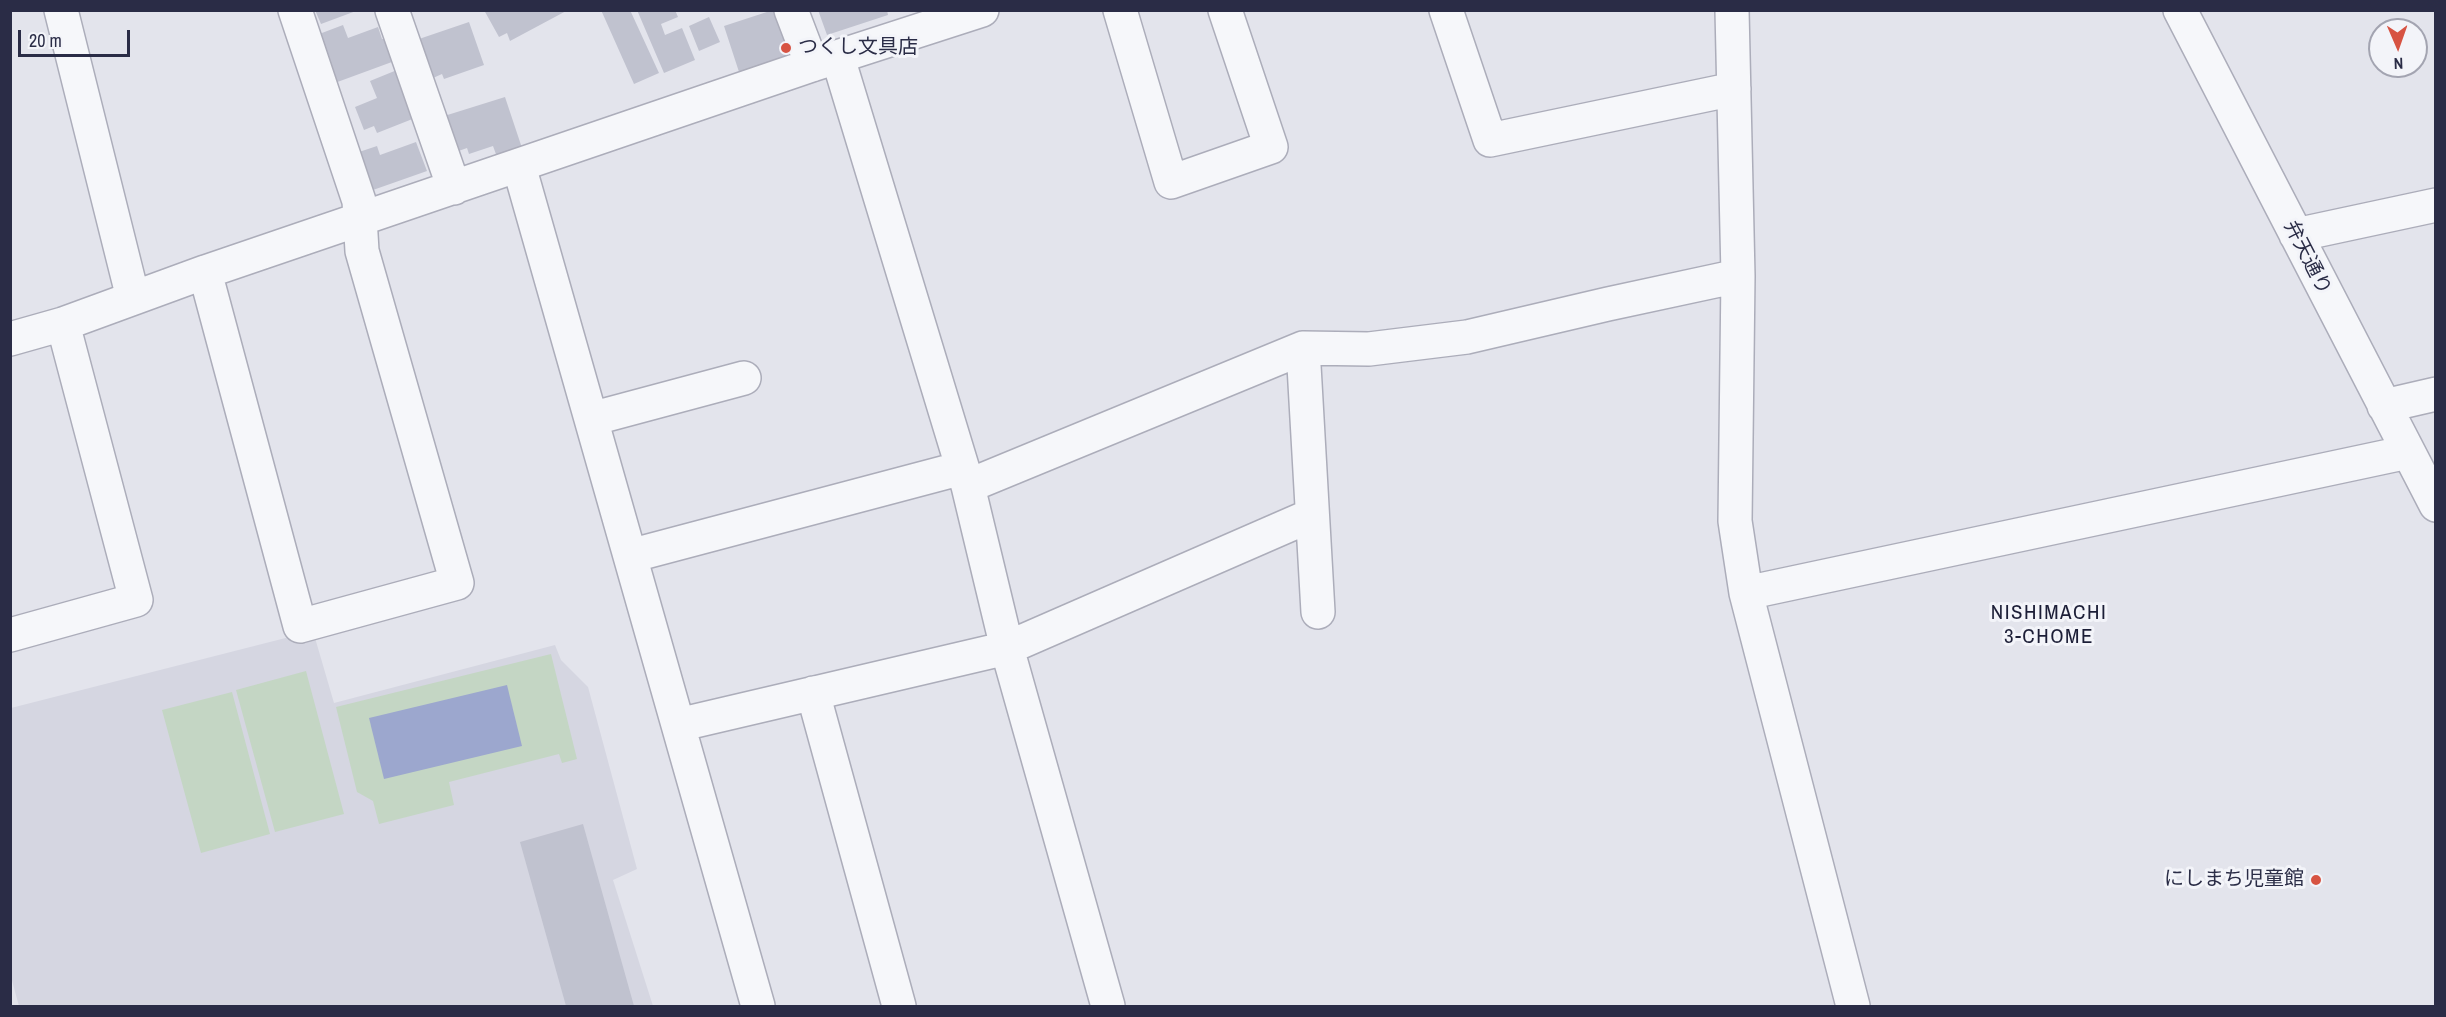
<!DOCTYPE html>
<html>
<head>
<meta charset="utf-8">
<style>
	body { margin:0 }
	#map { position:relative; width:2446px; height:1017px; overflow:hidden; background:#e3e4ec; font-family:"Archivo Narrow",sans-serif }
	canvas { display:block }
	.frame { position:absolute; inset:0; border:12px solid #2a2c46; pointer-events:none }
	.north { position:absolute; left:2368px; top:18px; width:60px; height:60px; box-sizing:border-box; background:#f3f4f9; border:2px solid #a3a4b1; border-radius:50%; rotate:178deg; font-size:16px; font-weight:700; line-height:24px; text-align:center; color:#2a2c46 }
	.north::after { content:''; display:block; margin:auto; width:21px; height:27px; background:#d75342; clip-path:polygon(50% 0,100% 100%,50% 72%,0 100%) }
	.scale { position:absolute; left:18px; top:30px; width:112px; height:27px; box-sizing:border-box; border:3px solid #2a2c46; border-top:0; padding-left:8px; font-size:18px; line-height:21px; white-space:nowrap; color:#2a2c46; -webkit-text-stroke:4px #f3f4f9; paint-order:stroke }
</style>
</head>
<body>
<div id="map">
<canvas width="2446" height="1017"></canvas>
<div class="frame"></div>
<div class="north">N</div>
<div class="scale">20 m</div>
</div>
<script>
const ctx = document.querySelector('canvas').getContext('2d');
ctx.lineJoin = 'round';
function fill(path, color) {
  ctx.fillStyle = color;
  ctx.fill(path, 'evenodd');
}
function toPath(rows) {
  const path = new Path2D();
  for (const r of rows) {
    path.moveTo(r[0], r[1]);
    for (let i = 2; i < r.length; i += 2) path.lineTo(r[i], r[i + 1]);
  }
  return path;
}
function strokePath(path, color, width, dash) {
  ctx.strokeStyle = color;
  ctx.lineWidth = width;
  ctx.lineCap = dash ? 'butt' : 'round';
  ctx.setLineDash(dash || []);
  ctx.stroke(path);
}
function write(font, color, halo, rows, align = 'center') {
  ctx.font = font + ' "Archivo Narrow","Noto Sans JP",sans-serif';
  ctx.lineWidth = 6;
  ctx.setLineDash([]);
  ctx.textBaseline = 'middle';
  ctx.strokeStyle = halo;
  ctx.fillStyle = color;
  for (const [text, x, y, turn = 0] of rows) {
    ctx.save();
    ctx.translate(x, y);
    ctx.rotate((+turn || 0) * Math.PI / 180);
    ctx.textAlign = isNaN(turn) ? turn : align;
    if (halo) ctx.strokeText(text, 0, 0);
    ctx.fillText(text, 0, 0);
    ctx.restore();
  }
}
const built = toPath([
	[313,631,334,703,555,645,561,660,588,687,637,869,613,880,653,1006,19,1006,11,977,11,708]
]);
const green = toPath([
	[551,654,577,759,562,763,559,754,449,782,454,805,379,824,373,801,357,792,336,707],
	[306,671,344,814,275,832,236,690],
	[232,692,270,834,201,853,162,710]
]);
const water = toPath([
	[507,685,522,746,384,779,369,718]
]);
const building = toPath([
	[315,10,356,10,356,11,321,24],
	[484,10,568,10,510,41,507,33,499,37],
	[601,10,630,10,659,73,634,84],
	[637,10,675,10,678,17,661,24,665,35,682,28,695,60,664,73],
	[773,10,776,10,791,59,740,75,724,26],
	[818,10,887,10,888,15,827,35],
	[709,17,720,42,699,51,689,26],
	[469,22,484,65,444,79,442,74,433,78,419,39],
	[343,25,348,38,378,27,382,39,391,36,400,59,332,84,314,36],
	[397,70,415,118,377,133,374,126,364,130,355,107,377,98,370,81],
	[505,97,522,148,497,157,493,146,469,154,467,148,453,153,441,117],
	[416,142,427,171,373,190,359,152,377,146,380,155],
	[583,824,634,1006,566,1006,520,842]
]);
const minor = toPath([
	[61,10,133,298],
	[392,10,454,188],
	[791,10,812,65],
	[1120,10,1171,182,1271,147,1225,10],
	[1446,10,1490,140,1734,89],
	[1732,10,1738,276,1735,521,1746,593,1853,1006],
	[2180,10,2436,505],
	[838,58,968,486,1007,648,1108,1006],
	[519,166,758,1006],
	[2296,235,2436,205],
	[205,272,300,626,457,583,362,251,359,201,295,10],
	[10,339,63,324,205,272,812,65,982,10],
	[1303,348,1318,612],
	[2384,406,2436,394],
	[591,419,744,378],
	[968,486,1303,348,1369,349,1467,337,1608,304,1738,276],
	[630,556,962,468],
	[1746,593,2408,452],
	[10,635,136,600,63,324],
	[813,693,899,1006],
	[678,725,1007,648,1312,515]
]);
const markers = [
	[786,48,6,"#d75342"],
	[2316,880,6,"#d75342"]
];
const poiNames = [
	["つくし文具店",798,48],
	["にしまち児童館",2304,880,"right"]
];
const streetNames = [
	["弁天通り",2307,258,63]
];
const neighbourhoodNames = [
	["NISHIMACHI",2049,613],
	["3-CHOME",2049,637]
];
fill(built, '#d5d6e1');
fill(green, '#c4d6c4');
fill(water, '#9ca7ce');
fill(building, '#c0c2cf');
strokePath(minor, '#acadba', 36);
strokePath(minor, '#f6f7fa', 33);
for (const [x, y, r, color] of markers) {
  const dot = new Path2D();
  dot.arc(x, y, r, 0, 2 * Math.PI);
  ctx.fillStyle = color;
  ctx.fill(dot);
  strokePath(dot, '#f3f4f9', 2);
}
write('20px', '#2a2c46', '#f3f4f9', poiNames, 'left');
write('20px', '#2a2c46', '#f3f4f9', streetNames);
ctx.letterSpacing = '1.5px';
write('21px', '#1c1e37', '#f3f4f9', neighbourhoodNames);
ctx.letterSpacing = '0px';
</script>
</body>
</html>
